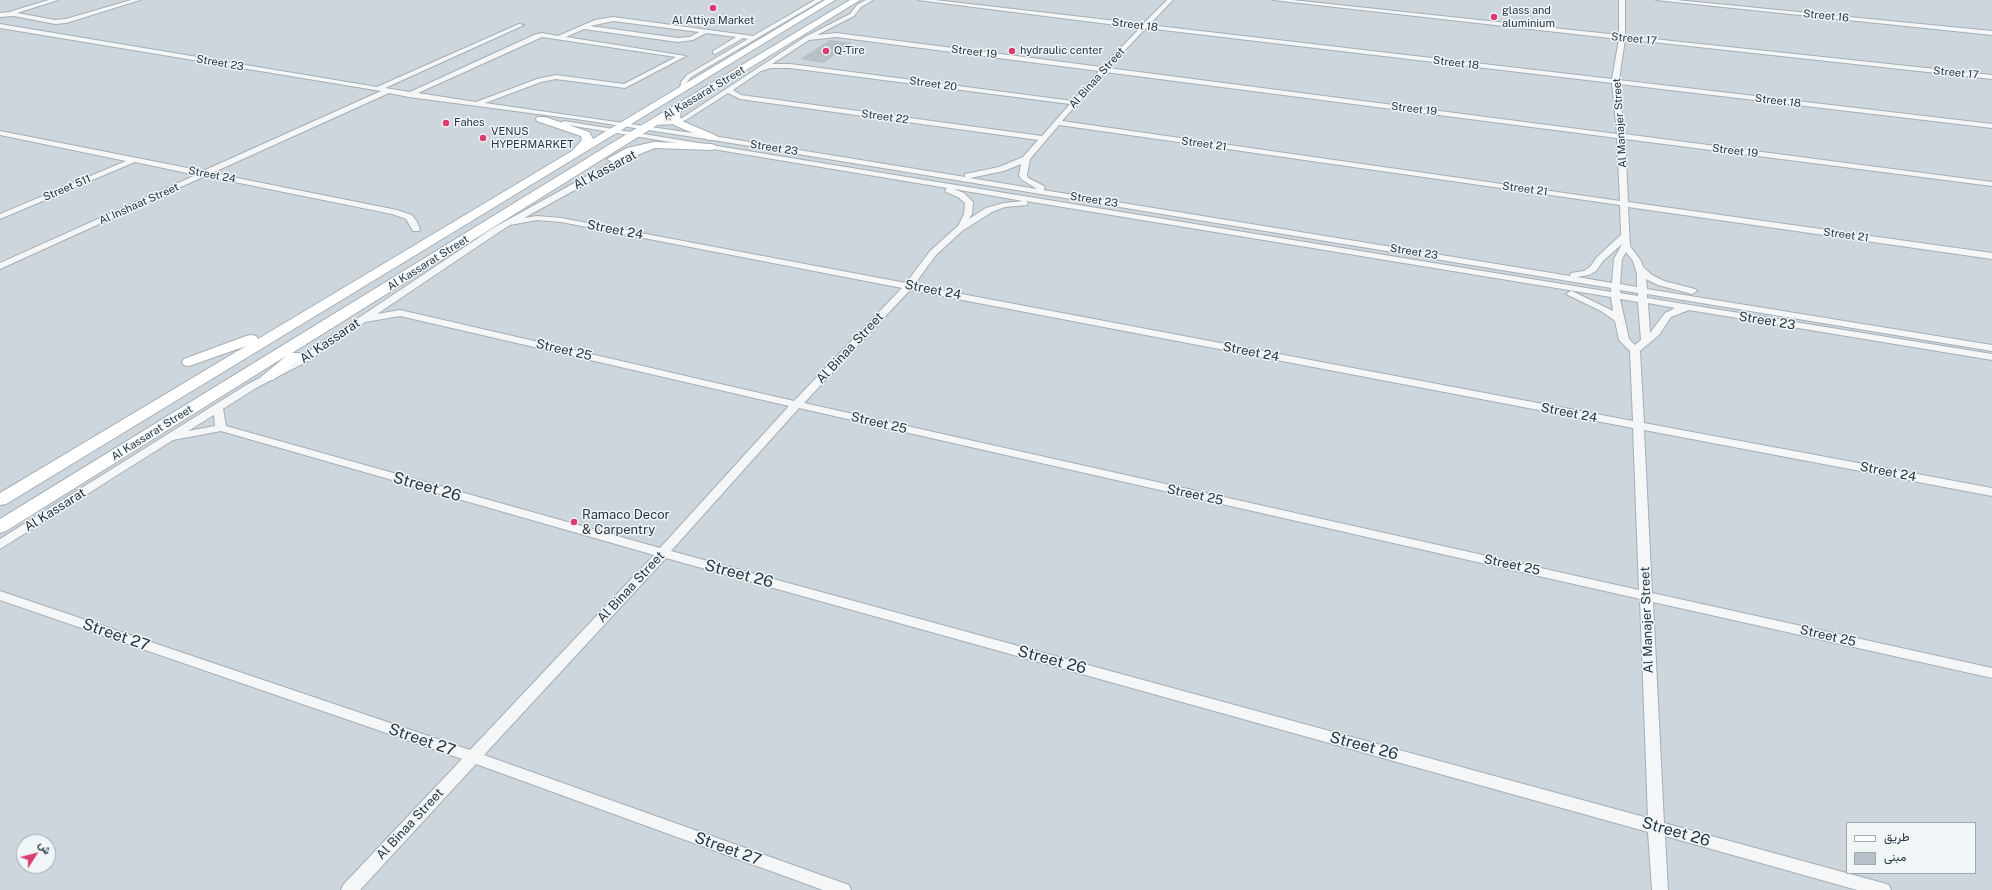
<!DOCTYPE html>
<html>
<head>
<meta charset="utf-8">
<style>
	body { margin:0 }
	#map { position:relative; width:1992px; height:890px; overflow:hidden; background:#e0e6ea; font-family:"Public Sans",Vazirmatn,sans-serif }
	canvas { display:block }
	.legend { position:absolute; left:1846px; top:822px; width:130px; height:52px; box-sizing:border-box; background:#f0f5f8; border:1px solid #a0a9b0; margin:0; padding:5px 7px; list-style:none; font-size:12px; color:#273643 }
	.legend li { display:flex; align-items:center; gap:8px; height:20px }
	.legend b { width:20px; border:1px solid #a0a9b0 }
	.north { position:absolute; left:16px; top:834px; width:40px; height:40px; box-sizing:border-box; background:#f0f5f8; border:1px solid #a0a9b0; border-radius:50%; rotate:54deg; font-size:11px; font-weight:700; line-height:16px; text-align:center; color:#273643 }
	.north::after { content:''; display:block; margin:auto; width:14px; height:18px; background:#d93c6e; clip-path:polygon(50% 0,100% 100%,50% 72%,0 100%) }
</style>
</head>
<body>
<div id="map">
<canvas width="1992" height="890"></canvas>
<ul class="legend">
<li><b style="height:5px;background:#fff"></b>طريق</li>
<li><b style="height:11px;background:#b7c0c8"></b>مبنى</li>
</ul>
<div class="north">ش</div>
</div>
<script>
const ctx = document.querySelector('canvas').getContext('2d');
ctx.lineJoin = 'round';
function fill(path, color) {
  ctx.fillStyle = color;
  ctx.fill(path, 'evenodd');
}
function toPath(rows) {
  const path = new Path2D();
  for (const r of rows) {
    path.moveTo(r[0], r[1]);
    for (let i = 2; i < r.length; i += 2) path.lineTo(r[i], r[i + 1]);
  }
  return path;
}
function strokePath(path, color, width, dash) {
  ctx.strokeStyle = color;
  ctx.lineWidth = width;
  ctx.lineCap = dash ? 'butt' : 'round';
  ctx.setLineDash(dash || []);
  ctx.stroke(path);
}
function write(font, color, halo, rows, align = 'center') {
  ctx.font = font + ' "Public Sans",sans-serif';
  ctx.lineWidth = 3;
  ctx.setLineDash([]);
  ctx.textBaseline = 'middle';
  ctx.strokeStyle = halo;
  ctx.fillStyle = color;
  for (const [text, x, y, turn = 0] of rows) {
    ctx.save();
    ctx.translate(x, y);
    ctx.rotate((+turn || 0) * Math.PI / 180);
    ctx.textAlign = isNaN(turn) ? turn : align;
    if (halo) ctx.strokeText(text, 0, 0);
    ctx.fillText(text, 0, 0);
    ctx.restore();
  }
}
const built = toPath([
	[0,0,1992,0,1992,890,0,890],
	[1847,823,1975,823,1975,873,1847,873],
	[24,842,48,842,48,866,24,866]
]);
const building = toPath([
	[830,40,853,43,823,63,800,59]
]);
const street = toPath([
	[49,0,58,0,17,13,55,20,66,19,131,0,140,0,66,23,55,24,14,16,0,17,0,13,11,12,12,11,49,0],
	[815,0,822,0,691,77,687,82,685,90,680,89,681,82,687,75,748,39,743,38,715,54,713,53,713,51,736,37,706,33,693,40,678,42,584,29,566,37,686,56,625,88,556,79,541,82,485,103,713,136,965,177,965,174,999,167,1023,157,1038,140,740,99,728,93,686,120,676,124,655,125,651,123,655,121,675,120,682,118,805,37,850,14,857,5,866,0,873,0,861,7,854,16,817,35,836,33,1102,67,1140,28,918,0,935,0,1143,24,1167,0,1173,0,1149,25,1612,79,1619,39,1273,0,1292,0,1619,35,1619,0,1625,0,1625,36,1992,75,1992,79,1625,39,1619,80,1992,124,1992,128,1619,84,1624,134,1992,182,1992,186,1625,139,1628,202,1992,253,1992,259,1628,207,1630,246,1641,261,1643,267,1652,275,1664,281,1695,289,1697,291,1692,294,1658,285,1646,279,1647,289,1992,345,1992,351,1647,294,1647,298,1992,354,1992,360,1689,310,1671,317,1659,335,1640,351,1644,423,1992,488,1992,496,1644,430,1652,593,1992,668,1992,678,1653,602,1664,823,1883,883,1889,885,1891,890,1857,890,1665,836,1668,890,1652,890,1648,832,666,558,484,755,849,885,851,890,823,890,476,764,360,890,341,890,343,885,462,759,0,600,0,591,470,750,654,555,221,431,173,440,0,549,0,539,248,384,300,357,493,228,634,150,656,144,660,146,640,154,524,218,537,216,561,218,906,283,930,251,958,226,964,214,965,203,958,197,946,192,945,190,947,188,562,124,560,123,564,121,1611,292,1611,288,713,140,583,120,409,97,389,93,212,173,397,210,412,215,417,222,420,229,419,231,413,231,406,219,392,214,205,176,0,269,0,263,196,175,135,162,0,219,0,214,126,161,0,135,0,131,203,171,381,91,0,28,0,24,377,87,519,24,524,25,385,88,410,92,534,35,542,33,558,36,595,20,613,17,753,36,815,0],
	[613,21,699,32,690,37,678,38,590,26,613,21],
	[1146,28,1612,83,1617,134,1108,68,1146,28],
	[542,37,676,57,624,84,556,75,537,79,476,102,418,93,542,37],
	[836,37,1099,71,1073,101,790,64,772,64,809,40,836,37],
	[771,68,790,68,1070,104,1042,136,741,95,733,90,761,71,771,68],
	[1105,72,1617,138,1620,201,1062,121,1105,72],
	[1059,125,1620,205,1621,235,1597,257,1590,267,1584,271,1571,273,1570,276,1043,190,1045,188,1044,186,1028,178,1027,175,1030,159,1059,125],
	[1021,164,1019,175,1021,179,1037,189,970,178,1004,171,1021,164],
	[954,189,1023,201,1004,203,986,208,969,219,972,214,973,202,964,193,954,189],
	[1026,201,1611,297,1613,311,1574,292,1571,291,1566,294,1601,311,1615,321,1619,340,1630,351,1633,421,914,285,936,255,962,231,992,212,1005,207,1027,205,1028,203,1026,201],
	[537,220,561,222,902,288,794,401,400,310,377,314,499,232,510,225,537,220],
	[1622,244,1614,259,1612,283,1577,277,1589,275,1596,271,1603,261,1622,244],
	[1626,252,1633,261,1637,274,1637,287,1620,284,1622,259,1626,252],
	[910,290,1633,428,1639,590,804,403,910,290],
	[1620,290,1638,293,1638,296,1620,293,1620,290],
	[1620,299,1638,302,1641,340,1635,345,1629,339,1620,299],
	[1648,303,1675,308,1665,313,1650,333,1648,303],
	[400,316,789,406,660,548,226,426,223,409,256,388,308,361,365,322,400,316],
	[799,408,1640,599,1648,818,671,551,799,408],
	[214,415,215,426,188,431,214,415],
	[1656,0,1676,0,1992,31,1992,35,1656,0]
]);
const secondary = toPath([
	[825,0,835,0,6,504,0,505,0,493,246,346,189,366,184,365,182,362,184,359,246,336,251,335,256,336,258,339,572,151,582,140,581,136,537,121,536,119,537,117,545,117,589,132,593,139,825,0],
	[850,0,860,0,681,110,680,117,682,121,717,136,718,138,717,140,709,140,674,125,670,117,292,353,300,353,302,356,273,380,263,380,261,377,286,356,6,531,0,533,0,519,617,140,850,0],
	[654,142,712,144,717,147,712,150,654,148,634,152,612,162,607,159,627,148,654,142]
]);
const markers = [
	[713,8,4,"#d93c6e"],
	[1494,17,4,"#d93c6e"],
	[826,51,4,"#d93c6e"],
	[1012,51,4,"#d93c6e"],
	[446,123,4,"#d93c6e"],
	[483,138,4,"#d93c6e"],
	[574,522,4,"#d93c6e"]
];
const farPoinames = [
	["glass and",1502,11],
	["aluminium",1502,24],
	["Al Attiya Market",713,21,"center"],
	["Q-Tire",834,51],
	["hydraulic center",1020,51],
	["Fahes",454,123],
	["VENUS",491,132],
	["HYPERMARKET",491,145]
];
const farStreetnames = [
	["Street 16",1826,16,6],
	["Street 18",1135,25,7],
	["Street 17",1634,39,6],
	["Street 19",974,52,7],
	["Street 23",220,63,10],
	["Street 18",1456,63,7],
	["Street 17",1956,73,6],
	["Al Binaa Street",1097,78,-48],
	["Street 20",933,84,8],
	["Al Kassarat Street",704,93,-31],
	["Street 18",1778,101,7],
	["Street 19",1414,109,7],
	["Street 22",885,117,8],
	["Al Manajer Street",1620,123,-94],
	["Street 21",1204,144,8],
	["Street 23",774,148,9],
	["Street 19",1735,151,7],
	["Street 24",212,175,11],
	["Street 511",67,188,-23],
	["Street 21",1525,189,8],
	["Street 23",1094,200,9],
	["Al Inshaat Street",139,204,-24],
	["Street 21",1846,235,8],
	["Street 23",1414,252,9],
	["Al Kassarat Street",428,263,-32],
	["Al Kassarat Street",152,433,-32]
];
const streetNames = [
	["Al Kassarat",605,170,-28],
	["Street 24",615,230,11],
	["Street 24",933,290,11],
	["Street 23",1767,321,9],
	["Al Kassarat",330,341,-34],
	["Al Binaa Street",850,348,-47],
	["Street 25",564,350,13],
	["Street 24",1251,352,11],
	["Street 24",1569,413,11],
	["Street 25",879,423,13],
	["Street 24",1888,472,11],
	["Street 25",1195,495,12],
	["Al Kassarat",55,510,-32],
	["Street 25",1512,565,12],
	["Al Binaa Street",631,587,-47],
	["Al Manajer Street",1647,620,-92],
	["Street 25",1828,636,13],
	["Al Binaa Street",410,824,-47]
];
const poiNames = [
	["Ramaco Decor",582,515],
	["& Carpentry",582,530]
];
const nearStreetnames = [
	["Street 26",427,487,16],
	["Street 26",739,574,15],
	["Street 27",116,635,19],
	["Street 26",1052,660,15],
	["Street 27",422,740,19],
	["Street 26",1364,746,15],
	["Street 26",1676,832,16],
	["Street 27",728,849,20]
];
fill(built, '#ced6dd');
fill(building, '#b7c0c8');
strokePath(street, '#a5aeb5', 2);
strokePath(secondary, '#a5aeb5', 2);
fill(street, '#f4f6f8');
fill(secondary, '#fff');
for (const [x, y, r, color] of markers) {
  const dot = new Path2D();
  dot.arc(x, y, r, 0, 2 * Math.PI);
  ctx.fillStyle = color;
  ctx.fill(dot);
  strokePath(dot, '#f0f5f8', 1.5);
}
write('11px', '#273643', '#f0f5f8', farPoinames, 'left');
write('11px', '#273643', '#f0f5f8', farStreetnames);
write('13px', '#273643', '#f0f5f8', streetNames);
write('13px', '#273643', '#f0f5f8', poiNames, 'left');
write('16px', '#273643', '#f0f5f8', nearStreetnames);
</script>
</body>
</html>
